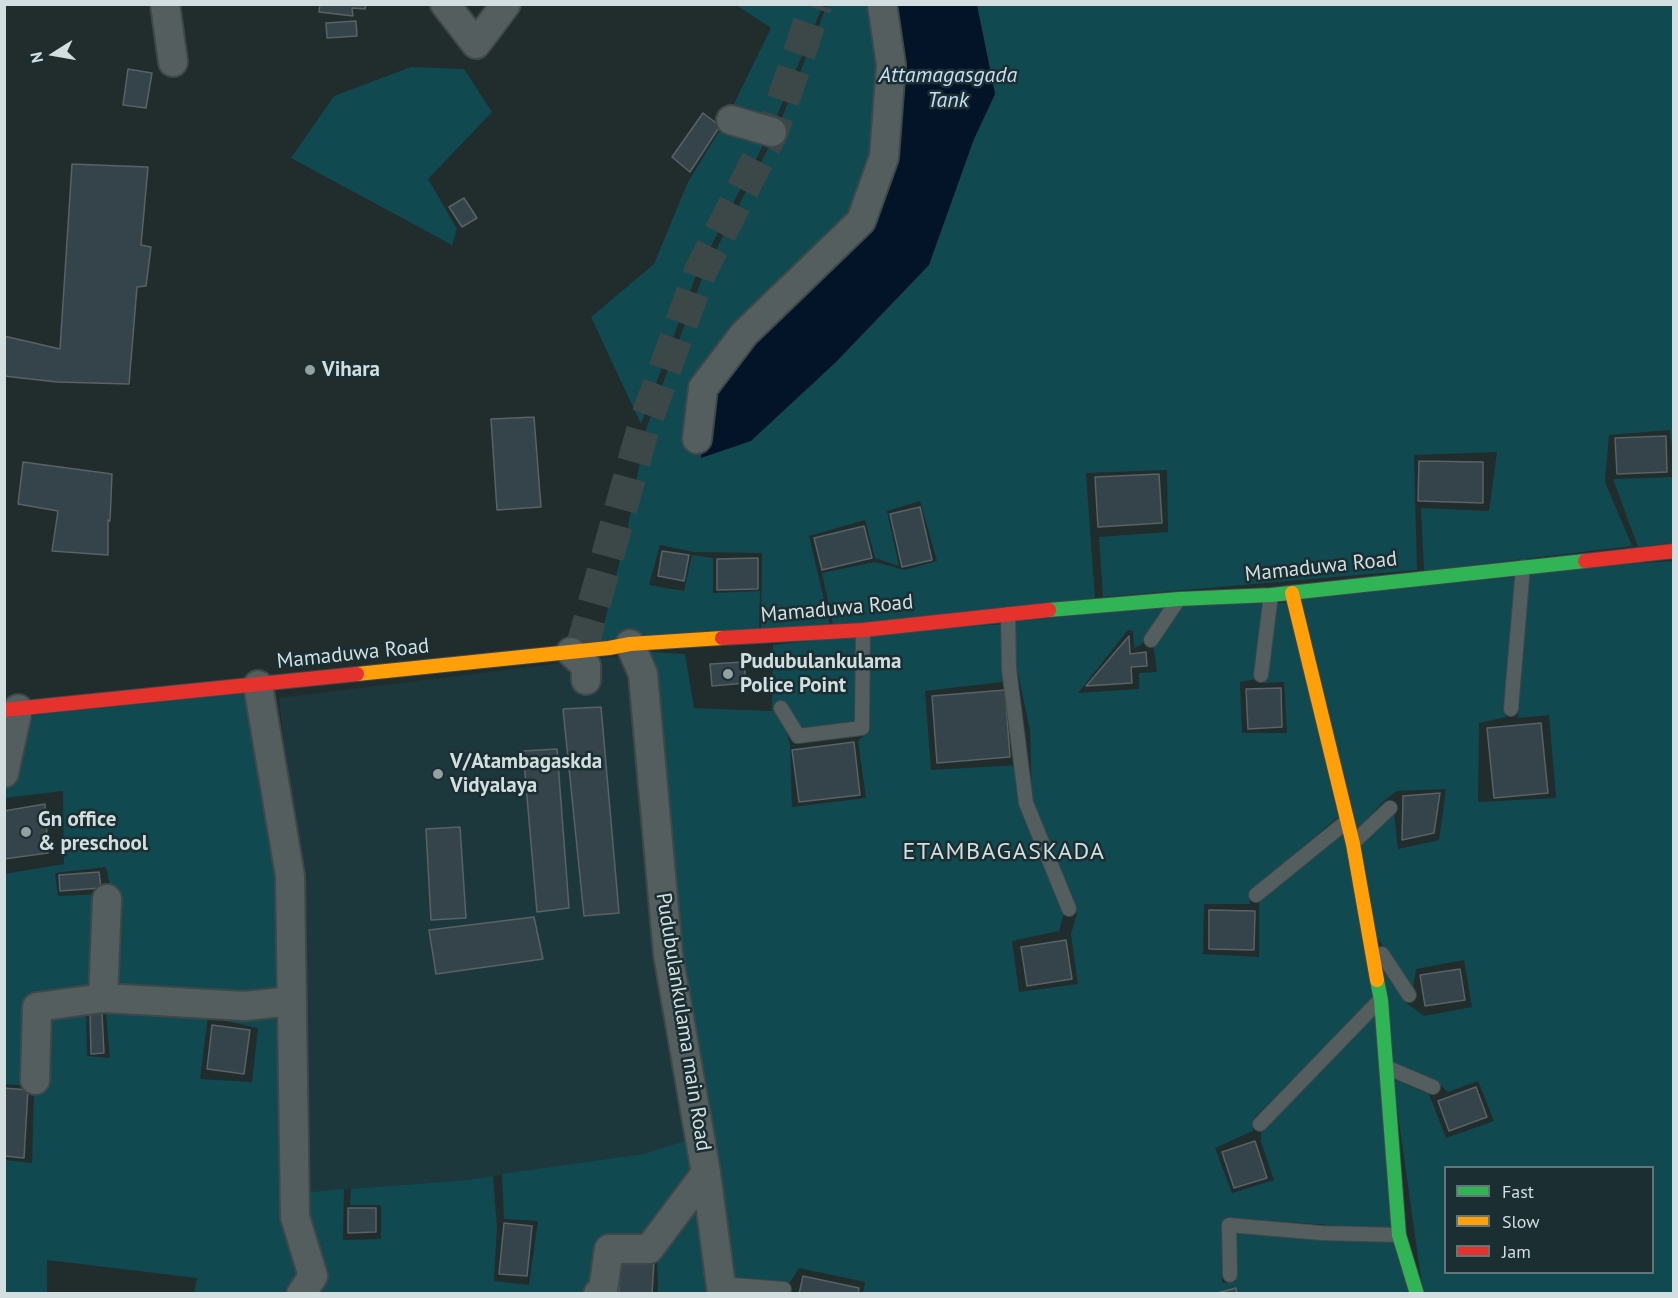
<!DOCTYPE html>
<html>
<head>
<meta charset="utf-8">
<style>
	body { margin:0 }
	#map { position:relative; width:1678px; height:1298px; overflow:hidden; background:#212c2d; font-family:"PT Sans",sans-serif }
	canvas { display:block }
	.frame { position:absolute; inset:0; border:6px solid #d2dee0; pointer-events:none }
	.legend { position:absolute; left:1444px; top:1166px; width:210px; height:108px; box-sizing:border-box; background:#1b2f33; border:2px solid #647578; margin:0; padding:8px 10px; list-style:none; font-size:18px; color:#d2dee0 }
	.legend li { display:flex; align-items:center; gap:12px; height:30px }
	.legend b { width:30px; border:2px solid #647578 }
	.north { position:absolute; left:24px; top:24px; width:60px; height:60px; -webkit-text-stroke:4px #1b2f33; paint-order:stroke; rotate:259deg; font-size:16px; font-weight:700; line-height:24px; text-align:center; color:#d2dee0 }
	.north::after { content:''; display:block; margin:auto; width:21px; height:27px; background:#d2dee0; clip-path:polygon(50% 0,100% 100%,50% 72%,0 100%) }
</style>
</head>
<body>
<div id="map">
<canvas width="1678" height="1298"></canvas>
<div class="frame"></div>
<ul class="legend">
<li><b style="height:8px;background:#30b455"></b>Fast</li>
<li><b style="height:8px;background:#ff9f0a"></b>Slow</li>
<li><b style="height:8px;background:#e5322d"></b>Jam</li>
</ul>
<div class="north">N</div>
</div>
<script>
const ctx = document.querySelector('canvas').getContext('2d');
ctx.lineJoin = 'round';
function fill(path, color) {
  ctx.fillStyle = color;
  ctx.fill(path, 'evenodd');
}
function toPath(rows) {
  const path = new Path2D();
  for (const r of rows) {
    path.moveTo(r[0], r[1]);
    for (let i = 2; i < r.length; i += 2) path.lineTo(r[i], r[i + 1]);
  }
  return path;
}
function strokePath(path, color, width, dash) {
  ctx.strokeStyle = color;
  ctx.lineWidth = width;
  ctx.lineCap = dash ? 'butt' : 'round';
  ctx.setLineDash(dash || []);
  ctx.stroke(path);
}
function write(font, color, halo, rows, align = 'center') {
  ctx.font = font + ' "PT Sans",sans-serif';
  ctx.lineWidth = 5;
  ctx.setLineDash([]);
  ctx.textBaseline = 'middle';
  ctx.strokeStyle = halo;
  ctx.fillStyle = color;
  for (const [text, x, y, turn = 0] of rows) {
    ctx.save();
    ctx.translate(x, y);
    ctx.rotate((+turn || 0) * Math.PI / 180);
    ctx.textAlign = isNaN(turn) ? turn : align;
    if (halo) ctx.strokeText(text, 0, 0);
    ctx.fillText(text, 0, 0);
    ctx.restore();
  }
}
const built = toPath([
	[639,655,694,1138,643,1154,468,1180,301,1193,299,875,279,698,594,659]
]);
const green = toPath([
	[736,5,823,5,771,130,697,273,641,424,591,317,654,264,688,182,726,120,771,28],
	[827,5,877,5,877,156,854,216,703,442,701,457,974,139,995,94,977,5,1673,5,1673,458,1670,430,1609,435,1605,482,1632,546,1424,571,1421,508,1489,511,1497,452,1414,455,1417,570,1103,597,1099,537,1168,532,1167,470,1086,473,1095,598,834,629,822,573,875,562,905,570,937,561,920,501,887,511,899,566,875,558,865,520,809,536,831,629,761,635,762,553,694,552,660,545,649,585,684,591,692,555,713,558,713,593,760,591,759,631,598,649,627,531,646,429,704,273,775,135],
	[411,67,464,69,492,112,428,179,457,229,452,245,291,158,334,96],
	[1673,477,1673,543,1638,547,1613,479],
	[1673,561,1673,1293,1423,1293,1393,1079,1429,1094,1446,1138,1494,1121,1478,1081,1448,1092,1439,1084,1390,1061,1381,962,1405,1002,1424,1016,1472,1007,1464,960,1416,969,1412,994,1372,929,1360,847,1394,812,1398,849,1439,840,1446,789,1397,791,1386,799,1355,832,1299,598,1515,577,1506,717,1479,723,1478,802,1556,798,1549,715,1518,718,1529,571],
	[1446,1168,1652,1168,1652,1272,1446,1272],
	[1264,601,1256,679,1240,682,1242,733,1287,733,1284,682,1264,683,1275,604,1289,602,1338,817,1249,892,1250,904,1204,904,1203,954,1259,957,1259,900,1344,833,1374,997,1254,1118,1253,1131,1215,1148,1232,1193,1274,1180,1261,1142,1261,1129,1378,1010,1392,1230,1225,1217,1222,1283,1236,1282,1235,1233,1394,1241,1410,1293,863,1294,865,1282,799,1268,789,1284,726,1278,675,960,650,652,685,654,694,708,772,711,773,645,859,635,857,724,803,731,779,703,790,745,792,807,866,798,858,741,866,734,867,634,1004,624,1002,682,925,691,931,770,1019,765,1064,912,1059,931,1012,941,1019,992,1078,984,1071,934,1077,913,1032,804,1030,730,1017,669,1013,622,1167,606,1141,645,1134,648,1133,631,1128,630,1078,693,1139,689,1139,673,1157,672,1153,642,1181,606],
	[268,691,284,994,109,994,112,894,106,867,55,873,58,896,100,894,97,993,43,1012,86,1007,87,1056,110,1058,105,1004,209,1009,200,1079,252,1082,258,1028,216,1019,216,1009,285,1006,306,1276,294,1293,194,1293,197,1278,47,1260,47,1293,5,1293,5,1160,32,1163,34,1093,27,1086,5,1084,4,874,64,864,63,791,5,798,5,782,9,781,34,715],
	[694,1138,700,1169,592,1293,310,1293,301,1193,344,1189,343,1240,381,1239,381,1205,350,1205,351,1189,468,1180,493,1176,497,1227,494,1281,529,1285,538,1221,504,1219,502,1174,643,1154],
	[700,1187,713,1293,658,1293,657,1254]
]);
const water = toPath([
	[894,5,977,5,995,94,974,139,929,265,836,362,751,441,701,458,710,388,866,223]
]);
const building = toPath([
	[320,4,366,4,365,9,352,8,353,16,319,12,320,4],
	[356,21,357,36,327,38,326,23,356,21],
	[128,69,152,73,146,108,123,105,128,69],
	[703,113,720,126,690,172,672,157,703,113],
	[72,164,148,167,141,245,151,247,146,286,137,287,129,384,57,382,4,376,4,336,60,349,72,164],
	[464,198,477,218,462,227,449,207,464,198],
	[534,417,541,507,497,510,491,419,534,417],
	[1666,436,1667,472,1617,474,1615,438,1666,436],
	[1419,461,1483,462,1483,503,1418,501,1419,461],
	[23,462,112,474,110,521,108,520,108,555,52,551,58,511,18,504,23,462],
	[1159,474,1162,523,1098,527,1095,477,1159,474],
	[920,507,932,560,902,567,890,514,920,507],
	[864,526,872,558,822,570,814,538,864,526],
	[662,551,689,555,684,581,658,576,662,551],
	[758,558,758,589,717,590,717,559,758,558],
	[1129,636,1130,654,1146,652,1147,666,1131,667,1132,683,1086,686,1129,636],
	[744,662,746,683,712,686,710,664,744,662],
	[1281,688,1282,727,1248,729,1246,689,1281,688],
	[1005,690,1010,757,937,763,932,696,1005,690],
	[601,707,619,913,584,916,563,709,601,707],
	[1541,723,1548,793,1494,798,1487,728,1541,723],
	[854,742,860,795,799,802,792,750,854,742],
	[557,749,569,908,537,912,523,751,557,749],
	[1440,793,1434,833,1402,840,1403,796,1440,793],
	[45,804,48,853,4,859,4,811,45,804],
	[460,827,466,918,431,920,426,829,460,827],
	[99,872,101,888,60,891,59,875,99,872],
	[1209,910,1255,911,1254,950,1209,949,1209,910],
	[534,917,543,959,436,974,429,930,534,917],
	[1066,940,1072,979,1027,986,1021,947,1066,940],
	[1460,969,1465,1000,1425,1006,1420,975,1460,969],
	[102,1013,104,1053,91,1054,90,1014,102,1013],
	[212,1025,250,1030,244,1074,207,1069,212,1025],
	[1476,1087,1487,1117,1449,1131,1438,1101,1476,1087],
	[4,1088,28,1090,24,1158,4,1156,4,1088],
	[1255,1141,1267,1178,1234,1188,1222,1152,1255,1141],
	[348,1208,376,1208,376,1232,348,1233,348,1208],
	[504,1223,532,1226,527,1276,499,1274,504,1223],
	[620,1260,654,1261,652,1294,619,1294,620,1260],
	[803,1276,859,1288,858,1294,799,1294,803,1276],
	[1236,1288,1237,1294,1214,1294,1236,1288]
]);
const secondaryTunnel = toPath([
	[581,651,643,429,700,272,772,132,816,4]
]);
const lane = toPath([
	[1008,614,1009,669,1026,803,1069,909],
	[1151,640,1176,603],
	[1261,675,1271,595],
	[781,708,798,736,862,728,863,630],
	[1511,709,1523,567],
	[1354,842,1390,808],
	[1256,895,1346,822],
	[1382,954,1409,995],
	[1388,1068,1433,1087],
	[1260,1124,1377,1003],
	[1230,1275,1229,1225,1321,1233,1399,1235],
	[721,1284,784,1289]
]);
const street = toPath([
	[165,4,173,62],
	[445,4,476,44,506,4],
	[731,120,772,132],
	[697,439,703,388,744,334,861,221,884,157,891,65,882,4],
	[630,644,643,674,668,954,706,1173,722,1294],
	[571,652,586,666,586,680],
	[258,685,290,876,295,1217,313,1276,301,1294],
	[4,773,18,709],
	[107,899,103,998,245,1006,292,1001],
	[35,1080,37,1007,103,998],
	[598,1294,603,1290,609,1249,649,1249,706,1173]
]);
const fast = toPath([
	[1049,610,1179,599,1271,595,1585,561],
	[1377,980,1381,1000,1399,1235,1417,1294]
]);
const slow = toPath([
	[1292,593,1353,844,1377,980],
	[357,674,609,648,630,644,722,638]
]);
const jam = toPath([
	[1585,561,1674,551],
	[722,638,863,630,1049,610],
	[4,710,357,674]
]);
const markers = [
	[310,370,6,"#94a0a1"],
	[728,674,6,"#94a0a1"],
	[438,774,6,"#94a0a1"],
	[26,832,6,"#94a0a1"]
];
const poiNames = [
	["Vihara",322,370],
	["Pudubulankulama",740,662],
	["Police Point",740,686],
	["V/Atambagaskda",450,762],
	["Vidyalaya",450,786],
	["Gn office",38,820],
	["& preschool",38,844]
];
const streetNames = [
	["Mamaduwa Road",1321,567,-6],
	["Mamaduwa Road",837,609,-5],
	["Mamaduwa Road",353,654,-6],
	["Pudubulankulama main Road",683,1022,81]
];
const waterNames = [
	["Attamagasgada",948,76],
	["Tank",948,101]
];
const quarterNames = [
	["ETAMBAGASKADA",1004,852]
];
fill(built, '#1d383d');
fill(green, '#114951');
fill(water, '#031429');
fill(building, '#35444a');
strokePath(building, '#596265', 1.5);
strokePath(secondaryTunnel, '#3c4748', 33, [33, 16]);
strokePath(lane, '#3e4849', 16);
strokePath(street, '#3e4849', 32);
strokePath(fast, '#3e4849', 16);
strokePath(slow, '#3e4849', 16);
strokePath(jam, '#3e4849', 16);
strokePath(lane, '#555e5e', 14);
strokePath(street, '#555e5e', 28);
strokePath(fast, '#30b455', 14);
strokePath(slow, '#ff9f0a', 14);
strokePath(jam, '#e5322d', 14);
for (const [x, y, r, color] of markers) {
  const dot = new Path2D();
  dot.arc(x, y, r, 0, 2 * Math.PI);
  ctx.fillStyle = color;
  ctx.fill(dot);
  strokePath(dot, '#1b2f33', 2);
}
write('bold 21px', '#d2dee0', '#1b2f33', poiNames, 'left');
write('21px', '#d2dee0', '#1b2f33', streetNames);
write('italic 22px', '#c8ddf5', '#1b2f33', waterNames);
ctx.letterSpacing = '1.5px';
write('24px', '#d2dee0', '#1b2f33', quarterNames);
ctx.letterSpacing = '0px';
</script>
</body>
</html>
